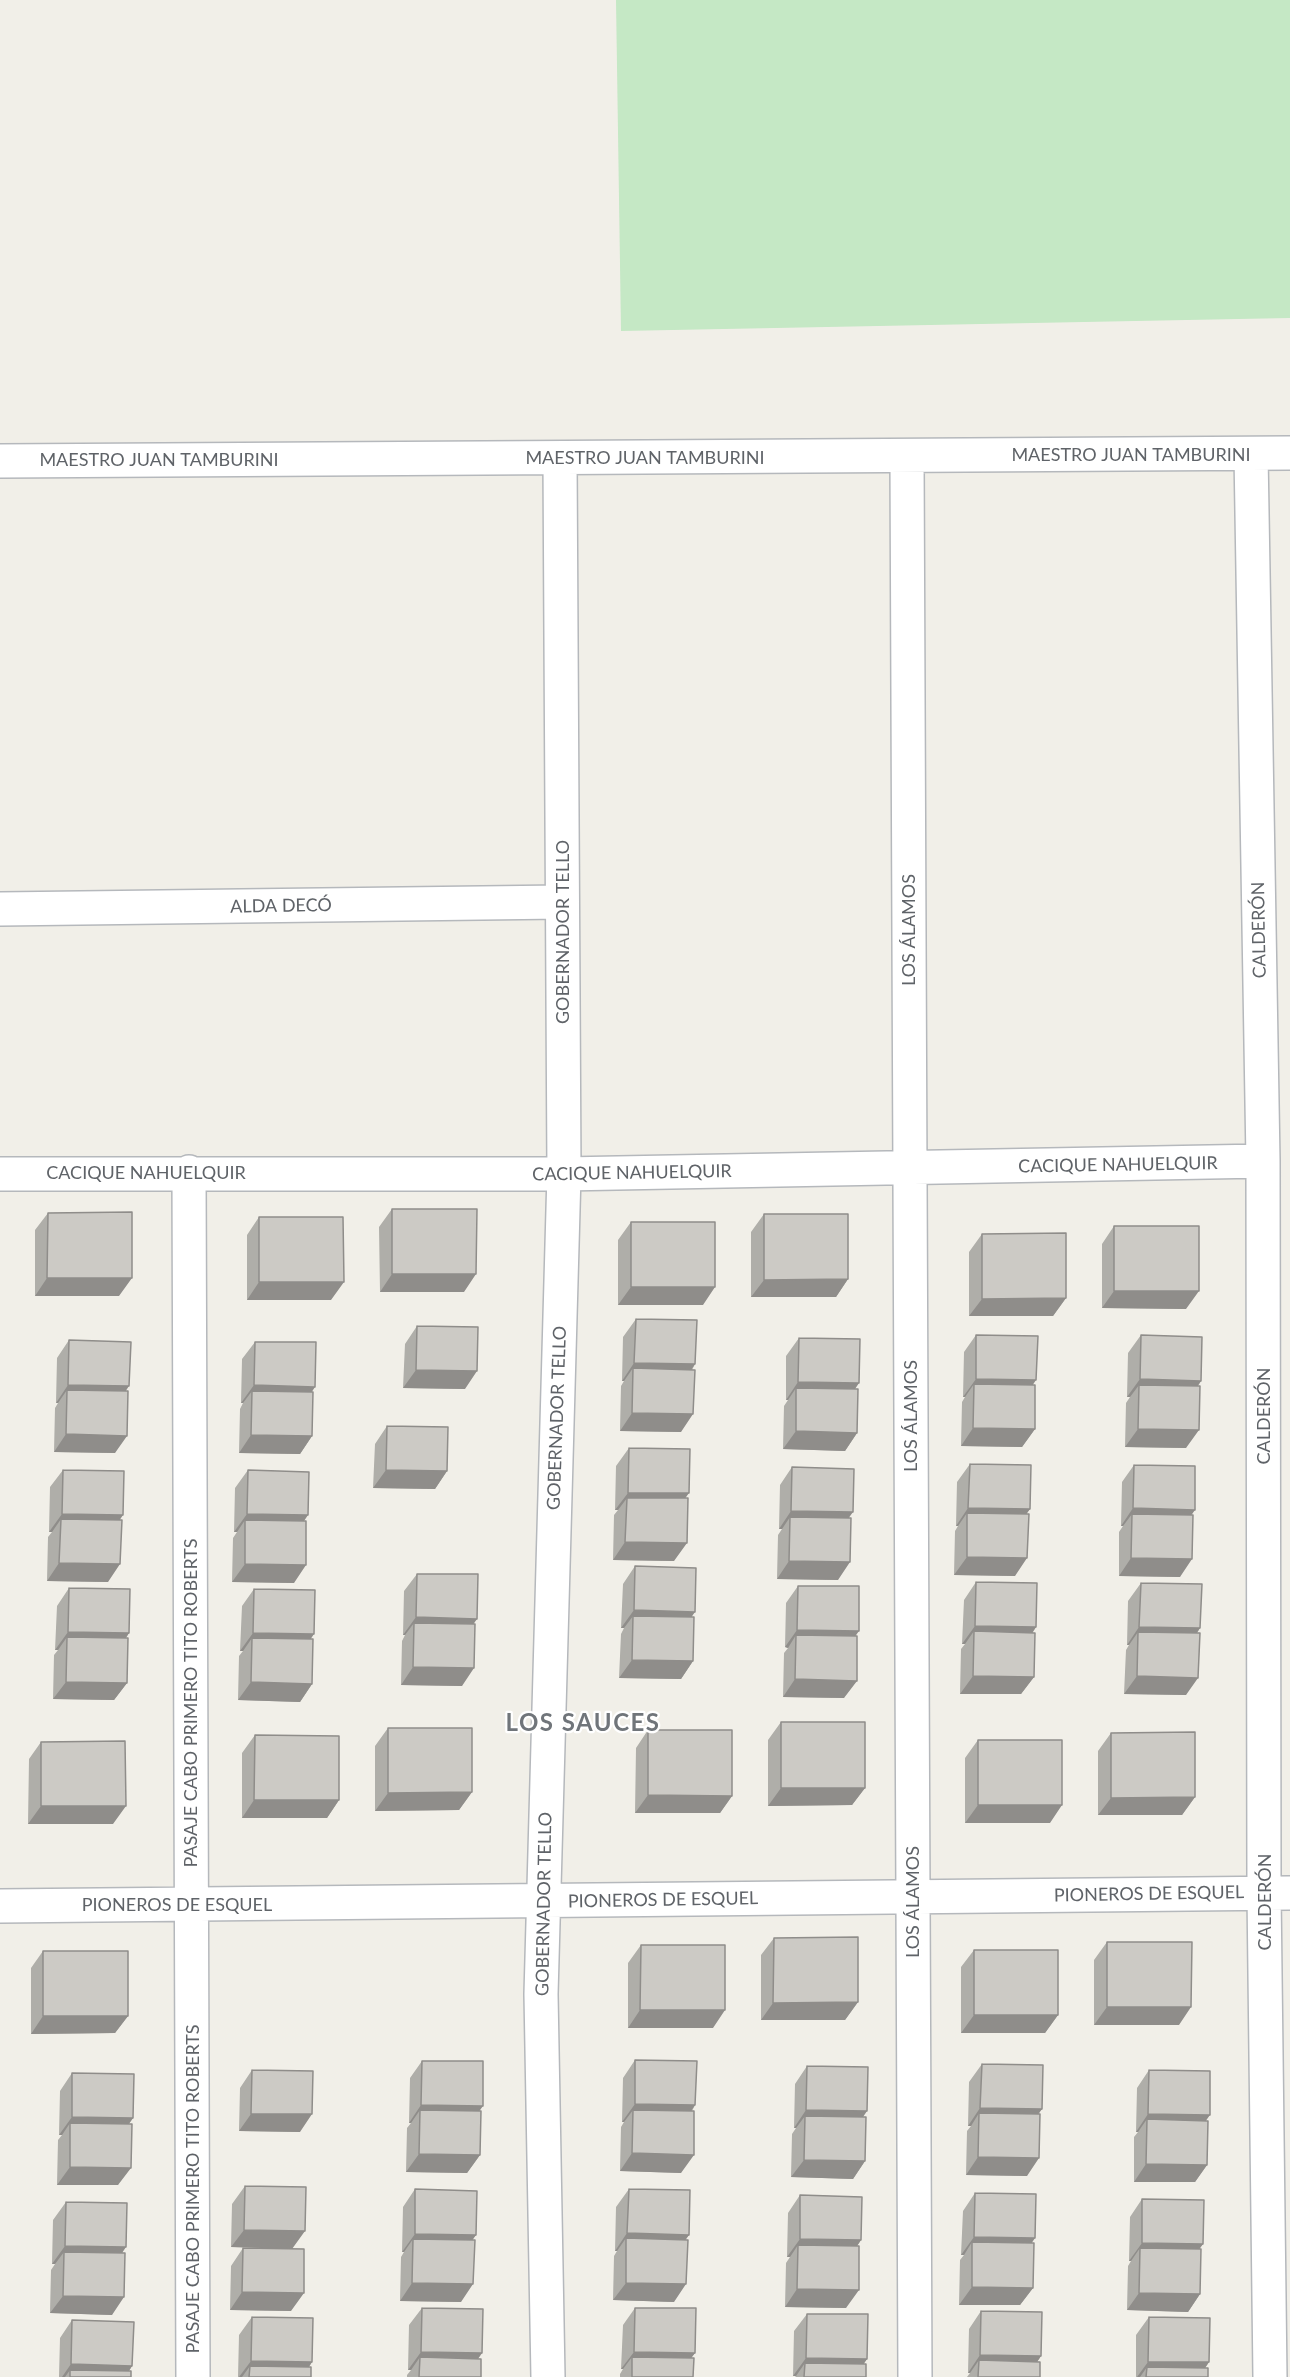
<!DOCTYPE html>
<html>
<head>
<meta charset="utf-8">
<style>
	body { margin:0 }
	canvas { display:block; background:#f1efe8 }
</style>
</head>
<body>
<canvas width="1290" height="2377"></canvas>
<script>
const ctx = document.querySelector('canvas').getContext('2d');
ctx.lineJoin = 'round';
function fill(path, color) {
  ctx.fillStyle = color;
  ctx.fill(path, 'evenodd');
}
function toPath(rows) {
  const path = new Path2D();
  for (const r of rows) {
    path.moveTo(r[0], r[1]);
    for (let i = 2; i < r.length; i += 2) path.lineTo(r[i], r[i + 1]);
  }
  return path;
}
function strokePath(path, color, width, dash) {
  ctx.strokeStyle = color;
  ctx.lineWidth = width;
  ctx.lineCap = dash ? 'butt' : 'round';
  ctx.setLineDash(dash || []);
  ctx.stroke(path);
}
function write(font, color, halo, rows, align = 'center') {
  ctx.font = font + ' Lato,sans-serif';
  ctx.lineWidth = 4.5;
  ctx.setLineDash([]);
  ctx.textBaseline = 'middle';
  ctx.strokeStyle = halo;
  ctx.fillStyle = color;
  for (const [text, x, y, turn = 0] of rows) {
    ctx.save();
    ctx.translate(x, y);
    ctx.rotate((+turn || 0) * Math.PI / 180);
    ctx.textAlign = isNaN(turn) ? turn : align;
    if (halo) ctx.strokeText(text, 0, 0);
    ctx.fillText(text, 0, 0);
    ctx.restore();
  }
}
const green = toPath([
	[616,0,1290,0,1290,318,621,331]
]);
const minor = toPath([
	[1251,454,1263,1161,1264,1893,1270,2377],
	[907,456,915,2377],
	[0,461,1290,453],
	[0,909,562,902],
	[189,1172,193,2377],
	[0,1174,564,1174,1263,1161],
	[0,1906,1290,1893],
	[548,2377,541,1994,564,1174,560,458]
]);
const wall = toPath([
	[392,1209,464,1292,380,1292,379,1227],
	[48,1213,119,1296,35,1296,35,1230],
	[764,1214,848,1279,836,1297,751,1297,751,1232],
	[259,1217,331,1300,247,1300,247,1235],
	[631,1222,703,1305,618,1305,618,1240],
	[1114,1226,1186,1309,1102,1308,1102,1244],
	[982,1234,1066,1298,1053,1316,969,1316,969,1252],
	[636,1319,695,1364,692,1370,681,1432,620,1431,621,1386,624,1381,622,1381,623,1337],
	[417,1326,465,1389,403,1388,405,1344],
	[976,1335,1033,1385,1035,1429,1022,1447,961,1446,962,1402,965,1397,963,1397,964,1352],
	[1141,1335,1201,1381,1198,1386,1186,1448,1125,1447,1126,1403,1130,1397,1127,1397,1128,1353],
	[799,1338,855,1389,857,1433,845,1451,783,1449,784,1406,788,1400,786,1400,786,1356],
	[69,1340,126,1391,115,1453,54,1452,55,1408,58,1403,56,1403,57,1358],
	[255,1342,311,1392,312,1436,300,1454,239,1453,240,1409,243,1403,241,1403,242,1359],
	[387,1426,447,1471,435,1489,373,1488,375,1444],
	[629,1448,685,1498,674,1561,613,1560,614,1515,618,1510,615,1510,616,1466],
	[970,1464,1030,1509,1026,1514,1015,1576,954,1575,955,1531,958,1526,956,1526,957,1482],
	[1134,1465,1191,1515,1180,1577,1119,1576,1119,1532,1123,1526,1121,1526,1122,1482],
	[792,1467,849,1518,838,1580,777,1579,778,1535,782,1529,779,1529,780,1485],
	[63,1470,119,1520,108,1582,47,1581,48,1537,52,1532,49,1532,50,1487],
	[248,1470,304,1521,294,1583,232,1582,233,1538,237,1532,234,1532,235,1488],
	[635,1566,692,1617,693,1661,681,1679,619,1678,621,1634,624,1628,621,1628,623,1584],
	[417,1574,473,1624,462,1686,401,1685,402,1641,405,1635,403,1635,404,1591],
	[976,1582,1036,1627,1033,1632,1034,1677,1021,1694,960,1694,961,1649,965,1644,962,1644,964,1600],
	[1141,1583,1200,1628,1197,1633,1186,1695,1124,1694,1126,1650,1129,1645,1127,1645,1128,1601],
	[798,1586,855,1636,844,1698,783,1697,784,1653,788,1648,785,1647,786,1603],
	[69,1588,129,1633,126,1638,127,1683,114,1700,53,1699,54,1655,58,1650,55,1650,57,1606],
	[254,1589,311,1639,312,1684,300,1702,238,1700,239,1656,243,1651,240,1651,242,1606],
	[781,1722,865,1788,852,1805,768,1806,768,1740],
	[388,1728,472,1792,459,1810,375,1811,375,1746],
	[648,1730,732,1796,720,1813,635,1813,636,1748],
	[1111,1733,1195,1797,1182,1815,1098,1815,1098,1751],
	[255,1735,339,1800,327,1818,242,1818,242,1753],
	[978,1740,1050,1823,965,1823,965,1758],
	[41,1742,113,1824,28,1824,29,1759],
	[774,1938,858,2002,845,2020,761,2020,761,1955],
	[1107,1942,1179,2025,1094,2025,1094,1960],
	[641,1945,713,2028,628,2028,628,1963],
	[974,1950,1058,2015,1045,2033,961,2033,961,1967],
	[43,1951,128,2016,115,2033,31,2034,31,1968],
	[635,2060,695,2105,692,2111,681,2173,620,2171,621,2127,624,2122,622,2122,623,2078],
	[422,2061,479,2111,480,2155,467,2173,406,2172,407,2128,411,2123,409,2123,410,2078],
	[982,2064,1042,2109,1038,2114,1027,2176,966,2175,967,2131,971,2126,968,2126,969,2082],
	[807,2066,863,2117,865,2161,853,2179,791,2177,792,2134,796,2128,794,2128,795,2084],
	[252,2070,300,2132,239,2131,240,2088],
	[1149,2070,1206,2121,1207,2165,1195,2182,1134,2182,1134,2137,1138,2132,1136,2132,1137,2088],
	[72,2073,133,2118,129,2124,118,2185,57,2185,58,2140,62,2135,59,2135,60,2091],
	[245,2186,293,2249,291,2311,230,2310,231,2266,243,2248,270,2248,231,2247,232,2204],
	[415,2189,476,2235,472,2240,461,2302,400,2301,401,2257,404,2252,402,2252,403,2207],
	[629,2189,689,2235,685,2240,674,2302,613,2300,614,2256,617,2251,615,2251,616,2207],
	[975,2193,1032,2243,1033,2288,1020,2305,959,2305,960,2260,964,2255,961,2255,963,2211],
	[800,2195,861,2240,857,2246,846,2308,785,2307,786,2263,790,2257,787,2257,788,2213],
	[1142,2199,1203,2244,1199,2249,1200,2294,1188,2312,1127,2310,1128,2266,1131,2261,1129,2261,1130,2217],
	[66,2202,123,2253,112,2315,50,2313,51,2270,55,2264,52,2264,53,2220],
	[422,2308,482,2353,478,2359,481,2377,407,2377,407,2375,411,2370,408,2370,409,2325],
	[635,2308,695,2353,691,2358,693,2377,620,2377,620,2374,623,2369,621,2369,623,2325],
	[981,2311,1041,2356,1037,2362,1040,2377,967,2377,970,2373,968,2373,969,2329],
	[807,2314,867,2359,863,2364,866,2377,795,2377,796,2376,793,2376,794,2331],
	[252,2317,312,2362,309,2367,311,2377,238,2377,239,2335],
	[1149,2317,1209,2362,1205,2368,1208,2377,1136,2377,1136,2335],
	[72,2320,132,2366,129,2371,131,2377,59,2377,60,2338]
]);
const shadedWall = toPath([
	[392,1274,476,1274,464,1292,380,1292],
	[47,1278,132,1278,119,1296,35,1296],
	[848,1279,836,1297,751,1297,764,1280],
	[259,1282,344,1282,331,1300,247,1300],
	[631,1287,715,1287,703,1305,618,1305],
	[1114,1291,1199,1291,1186,1309,1102,1308],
	[1066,1298,1053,1316,969,1316,982,1299],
	[634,1363,695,1364,683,1382,633,1368,624,1381,622,1381],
	[416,1370,477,1371,465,1389,403,1388],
	[976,1379,1036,1380,1024,1398,974,1384,965,1397,963,1397],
	[1140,1379,1201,1381,1189,1398,1139,1385,1130,1397,1127,1397],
	[798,1382,859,1383,847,1401,796,1388,788,1400,786,1400],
	[68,1385,129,1386,117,1404,67,1390,58,1403,56,1403],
	[254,1385,315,1387,303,1405,252,1391,243,1403,241,1403],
	[632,1413,693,1414,681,1432,620,1431],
	[973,1428,1035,1429,1022,1447,961,1446],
	[1138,1429,1199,1430,1186,1448,1125,1447],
	[796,1431,857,1433,845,1451,783,1449],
	[66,1434,127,1436,115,1453,54,1452],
	[251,1435,312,1436,300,1454,239,1453],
	[386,1470,447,1471,435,1489,373,1488],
	[628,1493,689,1493,676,1511,627,1498,618,1510,615,1510],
	[968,1508,1030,1509,1017,1527,967,1513,958,1526,956,1526],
	[1133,1508,1195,1510,1182,1528,1132,1514,1123,1526,1121,1526],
	[791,1511,853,1512,840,1530,790,1517,782,1529,779,1529],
	[62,1514,123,1515,111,1533,61,1519,52,1532,49,1532],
	[247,1514,308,1515,296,1533,245,1520,237,1532,234,1532],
	[625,1542,687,1543,674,1561,613,1560],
	[967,1557,1027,1558,1015,1576,954,1575],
	[1131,1558,1192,1559,1180,1577,1119,1576],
	[789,1561,850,1562,838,1580,777,1579],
	[59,1563,120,1564,108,1582,47,1581],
	[245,1564,306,1565,294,1583,232,1582],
	[634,1610,695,1612,683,1629,633,1616,624,1628,621,1628],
	[416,1617,477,1619,465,1636,414,1623,405,1635,403,1635],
	[975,1626,1036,1627,1024,1645,974,1631,965,1644,962,1644],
	[1139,1627,1200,1628,1188,1646,1138,1632,1129,1645,1127,1645],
	[797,1630,859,1631,846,1649,796,1635,788,1648,785,1647],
	[68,1632,129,1633,117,1651,67,1637,58,1650,55,1650],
	[253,1633,314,1634,302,1652,252,1638,243,1651,240,1651],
	[632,1660,693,1661,681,1679,619,1678],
	[413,1667,474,1668,462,1686,401,1685],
	[973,1676,1034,1677,1021,1694,960,1694],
	[1137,1676,1198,1678,1186,1695,1124,1694],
	[795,1679,857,1681,844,1698,783,1697],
	[66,1682,127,1683,114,1700,53,1699],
	[251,1682,312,1684,300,1702,238,1700],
	[781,1788,865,1788,852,1805,768,1806],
	[472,1792,459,1810,375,1811,388,1793],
	[648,1795,732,1796,720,1813,635,1813],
	[1195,1797,1182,1815,1098,1815,1111,1798],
	[254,1800,339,1800,327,1818,242,1818],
	[978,1805,1062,1805,1050,1823,965,1823],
	[41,1806,126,1806,113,1824,28,1824],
	[858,2002,845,2020,761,2020,773,2003],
	[1107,2007,1191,2007,1179,2025,1094,2025],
	[640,2010,725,2010,713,2028,628,2028],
	[974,2015,1058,2015,1045,2033,961,2033],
	[43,2016,128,2016,115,2033,31,2034],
	[635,2104,695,2105,683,2123,633,2110,624,2122,622,2122],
	[421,2105,483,2106,470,2124,420,2110,411,2123,409,2123],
	[980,2108,1042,2109,1029,2127,979,2113,971,2126,968,2126],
	[806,2110,867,2111,855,2129,805,2116,796,2128,794,2128],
	[251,2114,312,2114,300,2132,239,2131],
	[1148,2114,1210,2115,1197,2133,1147,2119,1138,2132,1136,2132],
	[72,2117,133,2118,120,2136,70,2123,62,2135,59,2135],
	[632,2153,694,2155,681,2173,620,2171],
	[419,2154,480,2155,467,2173,406,2172],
	[978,2157,1039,2158,1027,2176,966,2175],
	[804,2160,865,2161,853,2179,791,2177],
	[1146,2164,1207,2165,1195,2182,1134,2182],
	[70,2167,131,2168,118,2185,57,2185],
	[244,2230,305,2231,292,2249,231,2247],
	[627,2233,689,2235,676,2253,626,2238,617,2251,615,2251],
	[415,2234,476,2235,463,2253,413,2239,404,2252,402,2252],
	[974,2237,1035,2238,1023,2256,972,2242,964,2255,961,2255],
	[800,2239,861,2240,849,2258,798,2245,790,2257,787,2257],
	[1142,2243,1203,2244,1190,2262,1140,2248,1131,2261,1129,2261],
	[65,2246,126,2247,114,2265,64,2252,55,2264,52,2264],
	[412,2283,473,2284,461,2302,400,2301],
	[626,2283,686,2284,674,2302,613,2300],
	[972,2287,1033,2288,1020,2305,959,2305],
	[797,2289,859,2290,846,2308,785,2307],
	[242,2292,304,2293,291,2311,230,2310],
	[1139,2293,1200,2294,1188,2312,1127,2310],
	[63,2296,124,2297,112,2315,50,2313],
	[421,2352,482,2353,469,2371,420,2357,411,2370,408,2370],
	[634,2352,695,2353,682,2370,632,2357,623,2369,621,2369],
	[980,2355,1041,2356,1029,2374,979,2360,970,2373,968,2373],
	[806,2358,867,2359,855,2377,805,2363,796,2376,793,2376],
	[251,2361,312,2362,302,2377,250,2366,242,2377,239,2377],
	[1148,2362,1209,2362,1199,2377,1147,2367,1140,2377,1137,2377],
	[71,2364,132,2366,125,2377,70,2370,65,2377,62,2377]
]);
const building = toPath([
	[392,1209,477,1209,476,1274,392,1274,392,1209],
	[132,1212,132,1278,47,1278,48,1213,132,1212],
	[764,1214,848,1214,848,1279,764,1280,764,1214],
	[259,1217,343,1217,344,1282,259,1282,259,1217],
	[631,1222,715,1222,715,1287,631,1287,631,1222],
	[1114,1226,1199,1226,1199,1291,1114,1291,1114,1226],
	[1066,1233,1066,1298,982,1299,982,1234,1066,1233],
	[636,1319,697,1320,695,1364,634,1363,636,1319],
	[417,1326,478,1327,477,1371,416,1370,417,1326],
	[976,1335,1038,1336,1036,1380,976,1379,976,1335],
	[1141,1335,1202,1337,1201,1381,1140,1379,1141,1335],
	[799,1338,860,1339,859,1383,798,1382,799,1338],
	[69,1340,131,1342,129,1386,68,1385,69,1340],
	[255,1342,316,1342,315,1387,254,1385,255,1342],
	[633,1368,695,1370,693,1414,632,1413,633,1368],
	[974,1384,1035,1385,1035,1429,973,1428,974,1384],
	[1139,1385,1200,1386,1199,1430,1138,1429,1139,1385],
	[796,1388,858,1389,857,1433,796,1431,796,1388],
	[67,1390,128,1391,127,1436,66,1434,67,1390],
	[252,1391,313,1392,312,1436,251,1435,252,1391],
	[387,1426,448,1427,447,1471,386,1470,387,1426],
	[629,1448,690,1449,689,1493,628,1493,629,1448],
	[970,1464,1031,1465,1030,1509,968,1508,970,1464],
	[1134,1465,1195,1466,1195,1510,1133,1508,1134,1465],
	[792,1467,854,1469,853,1512,791,1511,792,1467],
	[63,1470,124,1471,123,1515,62,1514,63,1470],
	[248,1470,309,1472,308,1515,247,1514,248,1470],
	[627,1498,688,1498,687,1543,625,1542,627,1498],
	[967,1513,1029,1514,1027,1558,967,1557,967,1513],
	[1132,1514,1193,1515,1192,1559,1131,1558,1132,1514],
	[790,1517,851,1518,850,1562,789,1561,790,1517],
	[61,1519,122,1520,120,1564,59,1563,61,1519],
	[245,1520,306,1521,306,1565,245,1564,245,1520],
	[635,1566,696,1568,695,1612,634,1610,635,1566],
	[417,1574,478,1574,477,1619,416,1617,417,1574],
	[976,1582,1037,1583,1036,1627,975,1626,976,1582],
	[1141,1583,1202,1584,1200,1628,1139,1627,1141,1583],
	[798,1586,859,1586,859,1631,797,1630,798,1586],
	[69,1588,130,1589,129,1633,68,1632,69,1588],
	[254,1589,315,1590,314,1634,253,1633,254,1589],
	[633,1616,694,1617,693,1661,632,1660,633,1616],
	[414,1623,475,1624,474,1668,413,1667,414,1623],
	[974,1631,1035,1633,1034,1677,973,1676,974,1631],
	[1138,1632,1200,1633,1198,1678,1137,1676,1138,1632],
	[796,1635,857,1636,857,1681,795,1679,796,1635],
	[67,1637,128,1638,127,1683,66,1682,67,1637],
	[252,1638,313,1639,312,1684,251,1682,252,1638],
	[781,1722,865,1722,865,1788,781,1788,781,1722],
	[388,1728,472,1728,472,1792,388,1793,388,1728],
	[648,1730,732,1730,732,1796,648,1795,648,1730],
	[1195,1732,1195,1797,1111,1798,1111,1733,1195,1732],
	[255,1735,339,1736,339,1800,254,1800,255,1735],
	[978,1740,1062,1740,1062,1805,978,1805,978,1740],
	[125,1741,126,1806,41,1806,41,1742,125,1741],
	[858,1937,858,2002,773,2003,774,1938,858,1937],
	[1107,1942,1192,1942,1191,2007,1107,2007,1107,1942],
	[641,1945,725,1945,725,2010,640,2010,641,1945],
	[974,1950,1058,1950,1058,2015,974,2015,974,1950],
	[43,1951,128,1951,128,2016,43,2016,43,1951],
	[635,2060,697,2061,695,2105,635,2104,635,2060],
	[422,2061,483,2061,483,2106,421,2105,422,2061],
	[982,2064,1043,2065,1042,2109,980,2108,982,2064],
	[807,2066,868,2067,867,2111,806,2110,807,2066],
	[252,2070,313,2071,312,2114,251,2114,252,2070],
	[1149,2070,1210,2071,1210,2115,1148,2114,1149,2070],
	[72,2073,134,2074,133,2118,72,2117,72,2073],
	[420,2110,481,2111,480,2155,419,2154,420,2110],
	[633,2110,694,2111,694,2155,632,2153,633,2110],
	[979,2113,1040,2114,1039,2158,978,2157,979,2113],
	[805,2116,866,2117,865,2161,804,2160,805,2116],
	[1147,2119,1208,2121,1207,2165,1146,2164,1147,2119],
	[70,2123,132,2124,131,2168,70,2167,70,2123],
	[245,2186,306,2187,305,2231,244,2230,245,2186],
	[415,2189,477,2191,476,2235,415,2234,415,2189],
	[629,2189,690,2190,689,2235,627,2233,629,2189],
	[975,2193,1036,2194,1035,2238,974,2237,975,2193],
	[800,2195,862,2197,861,2240,800,2239,800,2195],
	[1142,2199,1204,2200,1203,2244,1142,2243,1142,2199],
	[66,2202,127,2203,126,2247,65,2246,66,2202],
	[626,2238,688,2240,686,2284,626,2283,626,2238],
	[413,2239,475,2240,473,2284,412,2283,413,2239],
	[972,2242,1034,2243,1033,2288,972,2287,972,2242],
	[798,2245,859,2246,859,2290,797,2289,798,2245],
	[243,2248,304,2249,304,2293,242,2292,243,2248],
	[1140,2248,1201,2249,1200,2294,1139,2293,1140,2248],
	[64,2252,125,2253,124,2297,63,2296,64,2252],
	[422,2308,483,2309,482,2353,421,2352,422,2308],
	[635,2308,696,2308,695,2353,634,2352,635,2308],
	[981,2311,1042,2312,1041,2356,980,2355,981,2311],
	[807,2314,868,2314,867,2359,806,2358,807,2314],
	[252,2317,313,2318,312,2362,251,2361,252,2317],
	[1149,2317,1210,2318,1209,2362,1148,2362,1149,2317],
	[72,2320,134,2322,132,2366,71,2364,72,2320],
	[420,2357,481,2359,481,2377,419,2377,420,2357],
	[632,2357,694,2358,693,2377,632,2377,632,2357],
	[979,2360,1040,2362,1040,2377,978,2377,979,2360],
	[805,2363,866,2364,866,2377,804,2377,805,2363],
	[250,2366,311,2367,311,2377,249,2377,250,2366],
	[1147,2367,1208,2368,1208,2377,1146,2377,1147,2367],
	[70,2370,131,2371,131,2377,70,2377,70,2370]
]);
const streetNames = [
	["MAESTRO JUAN TAMBURINI",1131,455],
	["MAESTRO JUAN TAMBURINI",645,458],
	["MAESTRO JUAN TAMBURINI",159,460],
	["ALDA DECÓ",281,906,-1],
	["LOS ÁLAMOS",909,930,-90],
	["CALDERÓN",1259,930,-91],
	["GOBERNADOR TELLO",563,932,-90],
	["CACIQUE NAHUELQUIR",1118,1165,-1],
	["CACIQUE NAHUELQUIR",146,1173],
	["CACIQUE NAHUELQUIR",632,1173,-1],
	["LOS ÁLAMOS",911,1416,-90],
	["CALDERÓN",1264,1416,-90],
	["GOBERNADOR TELLO",557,1418,-88],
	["PASAJE CABO PRIMERO TITO ROBERTS",191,1703,-90],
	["PIONEROS DE ESQUEL",1149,1894,-1],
	["PIONEROS DE ESQUEL",663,1900,-1],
	["LOS ÁLAMOS",913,1902,-90],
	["CALDERÓN",1265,1902,-90],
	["GOBERNADOR TELLO",544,1904,-89],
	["PIONEROS DE ESQUEL",177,1905],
	["PASAJE CABO PRIMERO TITO ROBERTS",193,2189,-90]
];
const districtNames = [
	["LOS SAUCES",583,1723]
];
fill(green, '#c5e8c5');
strokePath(minor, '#b5b8bc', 36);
strokePath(minor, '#fff', 33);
fill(wall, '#afaea9');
fill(shadedWall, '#8f8d8a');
fill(building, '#cccac5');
strokePath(building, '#8f8d8a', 1.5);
write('18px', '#5f6368', '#fff', streetNames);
ctx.letterSpacing = '1.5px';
write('bold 24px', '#70757a', '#fff', districtNames);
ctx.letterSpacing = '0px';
</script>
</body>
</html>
